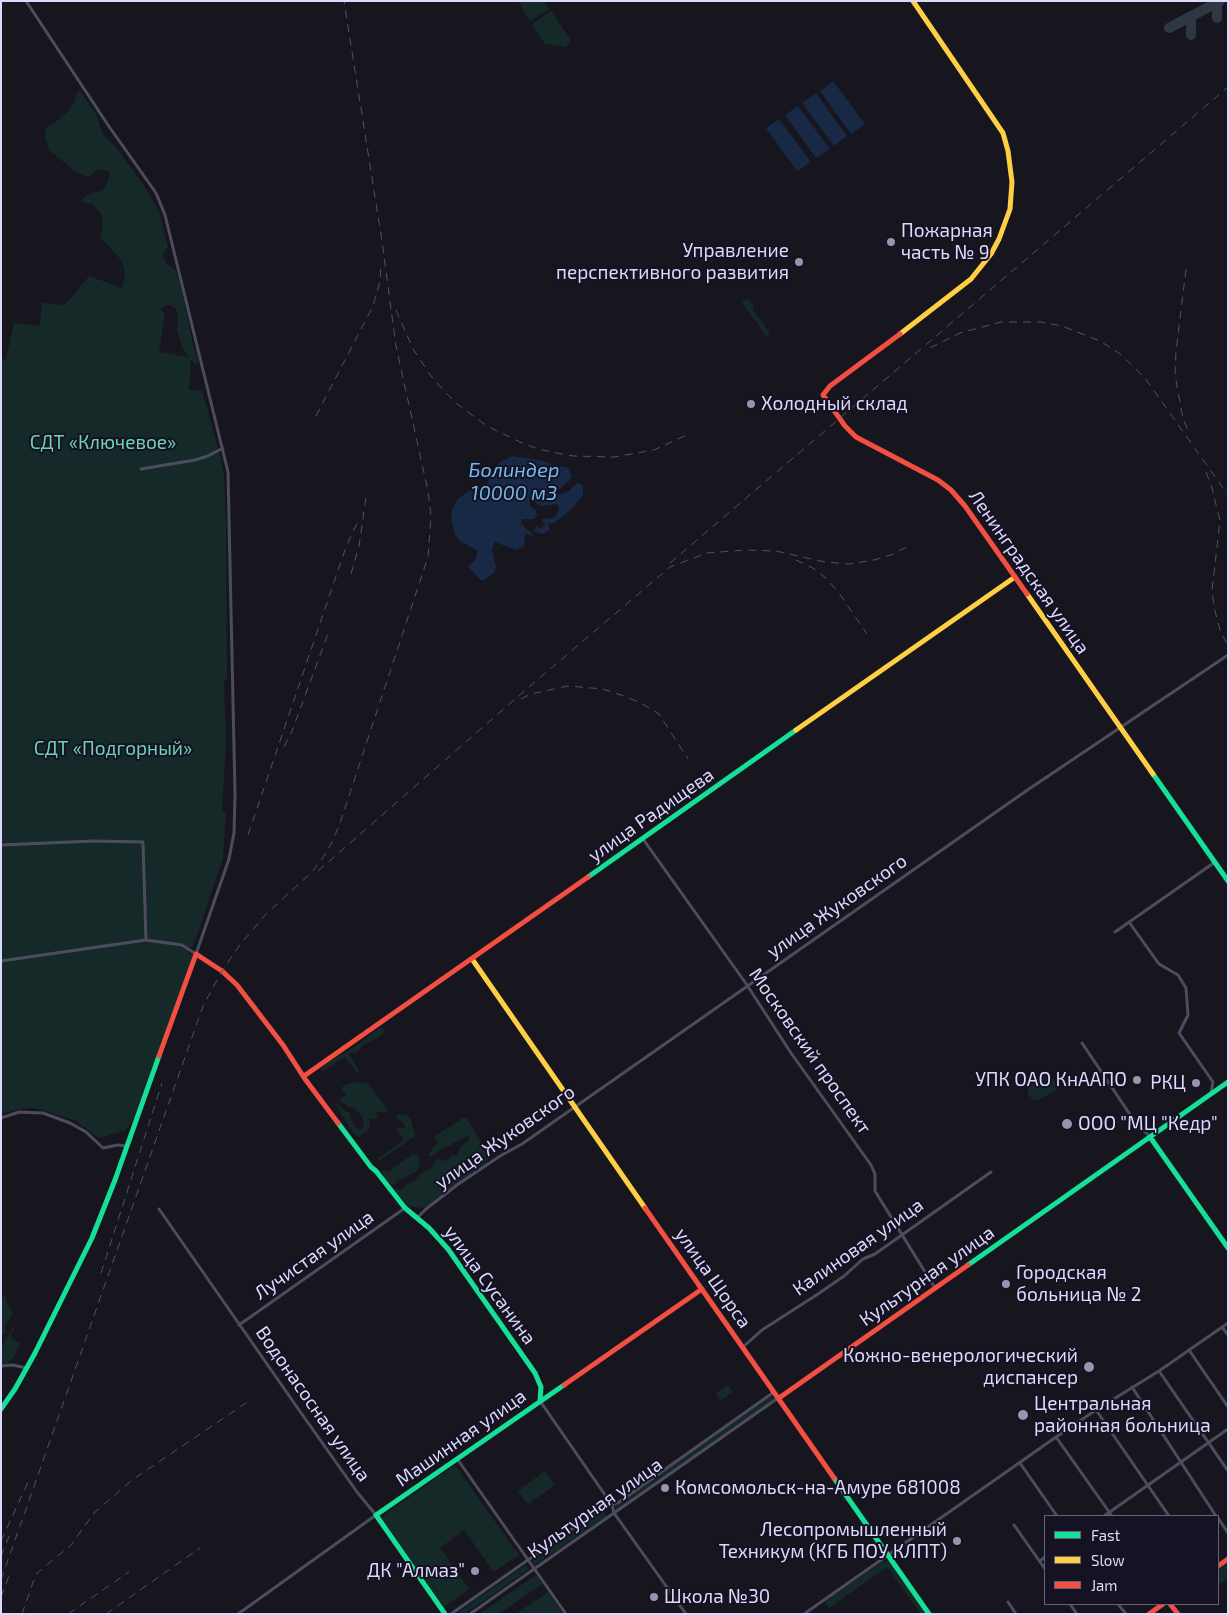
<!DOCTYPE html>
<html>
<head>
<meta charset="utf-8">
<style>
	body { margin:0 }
	#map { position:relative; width:1229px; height:1615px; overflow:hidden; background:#17161f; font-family:"Exo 2",sans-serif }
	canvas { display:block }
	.frame { position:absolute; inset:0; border:2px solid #dcd9fa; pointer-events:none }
	.legend { position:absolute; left:1044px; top:1515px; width:175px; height:90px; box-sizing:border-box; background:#141223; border:1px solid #646279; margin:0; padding:6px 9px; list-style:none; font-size:15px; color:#dcd9fa }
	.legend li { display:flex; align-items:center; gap:10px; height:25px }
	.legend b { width:25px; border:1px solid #646279 }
</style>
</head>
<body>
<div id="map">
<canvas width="1229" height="1615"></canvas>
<div class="frame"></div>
<ul class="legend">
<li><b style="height:6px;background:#16e098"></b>Fast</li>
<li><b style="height:6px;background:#ffcf43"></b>Slow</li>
<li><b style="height:6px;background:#f24e42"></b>Jam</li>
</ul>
</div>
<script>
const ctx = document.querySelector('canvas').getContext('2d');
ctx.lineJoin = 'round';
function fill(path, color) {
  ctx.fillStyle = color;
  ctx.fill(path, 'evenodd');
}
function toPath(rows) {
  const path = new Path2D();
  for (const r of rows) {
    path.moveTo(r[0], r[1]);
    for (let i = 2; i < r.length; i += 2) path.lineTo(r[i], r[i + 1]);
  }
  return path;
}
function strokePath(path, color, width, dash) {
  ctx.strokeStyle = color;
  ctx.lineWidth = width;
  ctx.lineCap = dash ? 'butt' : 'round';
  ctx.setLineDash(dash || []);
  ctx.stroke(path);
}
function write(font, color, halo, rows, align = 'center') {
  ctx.font = font + ' "Exo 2",sans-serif';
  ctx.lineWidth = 4;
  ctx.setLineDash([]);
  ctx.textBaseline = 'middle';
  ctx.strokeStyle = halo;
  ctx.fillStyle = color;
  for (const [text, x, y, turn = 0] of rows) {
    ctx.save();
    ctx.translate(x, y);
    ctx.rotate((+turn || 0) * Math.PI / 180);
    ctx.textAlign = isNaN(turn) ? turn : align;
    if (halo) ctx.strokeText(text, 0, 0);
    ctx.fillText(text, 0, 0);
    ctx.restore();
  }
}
const green = toPath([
	[518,1,544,1,549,9,530,21],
	[551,11,571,40,570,42,565,47,545,44,533,27,534,23],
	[80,91,96,114,103,135,115,146,142,183,159,211,168,248,164,251,163,256,166,263,176,271,182,291,193,344,198,358,198,364,194,364,191,360,189,390,202,391,218,447,224,474,226,522,227,680,224,680,226,744,222,812,226,812,223,858,193,947,189,947,188,953,193,955,133,1120,125,1131,99,1138,74,1120,35,1108,18,1109,1,1114,1,359,6,360,14,323,40,326,42,303,65,305,89,276,122,288,125,274,122,261,100,237,103,226,101,213,92,204,85,203,82,199,91,193,102,191,107,183,110,173,105,170,98,169,88,177,76,172,49,150,45,137,46,128,60,119,69,110,74,103,77,92],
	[166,305,170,305,175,308,178,315,177,330,182,347,189,357,159,352,165,313,161,311,162,308],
	[747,299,754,306,752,308,770,334,766,336,742,302],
	[380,1027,385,1030,382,1035,362,1046,355,1054,353,1052,350,1053,349,1055,360,1071,357,1073,345,1057,322,1072,320,1070,329,1062,359,1044],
	[1049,1073,1059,1088,1039,1100,1033,1100,1028,1094,1028,1086],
	[355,1082,368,1083,388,1110,385,1113,375,1111,378,1118,373,1119,369,1118,370,1124,368,1130,359,1137,355,1135,335,1104,337,1103,345,1111,349,1112,353,1124,358,1129,362,1129,364,1125,362,1117,355,1108,349,1107,341,1102,339,1099,346,1095,346,1093,342,1090,343,1086],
	[396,1115,406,1115,411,1119,415,1136,379,1161,378,1158,380,1157,404,1140,396,1129,398,1127,403,1129,405,1128,404,1124,396,1117],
	[463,1118,466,1118,490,1155,487,1162,424,1208,407,1206,400,1198,398,1194,394,1190,395,1188,400,1190,404,1188,406,1184,414,1181,421,1173,429,1170,437,1159,447,1161,451,1156,457,1155,461,1147,470,1139,468,1135,457,1142,453,1142,450,1146,445,1147,432,1156,428,1156,432,1149,438,1143,434,1137],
	[413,1154,420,1157,418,1160,420,1166,417,1171,399,1180,394,1185,388,1183,381,1171,383,1170,388,1172],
	[1,1296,6,1297,7,1305,13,1313,5,1327,6,1332,1,1335],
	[13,1327,15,1327,11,1334,11,1339,20,1342,19,1346,14,1356,8,1363,1,1364,1,1348],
	[728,1385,733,1392,721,1400,719,1400,716,1393],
	[772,1396,774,1399,617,1509,615,1509,615,1506],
	[455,1465,519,1555,494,1572,464,1530,440,1548,469,1589,444,1607,381,1517],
	[545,1471,555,1485,528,1504,518,1491],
	[603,1511,607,1516,535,1565,532,1560],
	[888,1561,891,1562,896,1569,896,1572,904,1584,908,1585,927,1614,921,1614,887,1567,829,1608,826,1603,827,1600,882,1562],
	[1228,1561,1228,1578,1218,1585,1218,1568],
	[526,1565,529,1569,465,1614,456,1614],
	[536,1575,542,1584,499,1614,479,1614],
	[548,1592,563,1614,518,1614,517,1613]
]);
const water = toPath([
	[833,81,865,124,851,134,820,91],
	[816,93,847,136,834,146,802,103],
	[798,106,830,149,816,158,785,115],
	[779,119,811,162,797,171,766,128],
	[512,456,544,461,553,465,569,468,572,477,556,493,560,494,568,492,576,484,580,483,583,487,583,495,572,509,562,517,552,524,548,523,550,530,543,534,535,532,534,530,536,526,541,529,545,524,541,519,553,518,557,515,559,508,557,504,541,506,535,502,529,501,531,507,536,510,537,515,534,519,522,519,521,524,535,536,525,534,524,547,516,550,495,542,492,549,496,567,495,572,484,580,480,580,468,566,475,560,478,551,460,541,455,535,451,516,452,509,458,499,469,491,477,489,482,490,487,487,490,472,500,462]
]);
const taxiway = toPath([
	[1217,18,1217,2],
	[1169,28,1220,1],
	[1191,35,1191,17]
]);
const street = toPath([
	[141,469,195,460,208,456,223,448],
	[643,839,747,985,791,1053,871,1165,875,1174,875,1191,935,1288],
	[1,845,93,841,143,842,146,940],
	[1129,922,1159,964,1178,975,1186,988,1188,1015,1179,1033,1213,1082,1211,1093],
	[1115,932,1215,862],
	[1,961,146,940,182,945,196,954,229,859,234,833,235,794,228,472,165,215,156,193,108,125,26,1],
	[1082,1043,1131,1116,1150,1137],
	[1,1118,19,1112,43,1113,70,1123,86,1132,103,1148,118,1145,126,1146],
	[159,1209,299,1410,357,1492,376,1515,238,1614],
	[417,1218,426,1209,457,1185,500,1156,522,1144,1026,791,1228,655],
	[239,1325,405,1208],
	[1222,1327,1228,1335],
	[743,1347,762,1330,818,1294,844,1276,863,1259,875,1254,991,1172],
	[1189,1350,1228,1407],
	[1,1366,13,1365,26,1368],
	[1159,1371,1228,1471],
	[1132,1387,1216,1516],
	[540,1401,612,1505,614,1513,686,1614],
	[1096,1410,1169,1516],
	[1056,1437,1112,1516],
	[458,1460,566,1614],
	[1020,1463,1057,1516],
	[1104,1516,1228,1429],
	[1218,1518,1228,1533],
	[1014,1525,1045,1569],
	[1040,1561,1045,1557],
	[1008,1602,1016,1614],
	[1070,1604,1077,1614],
	[1118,1604,1126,1614],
	[451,1614,599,1510,619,1502,774,1392],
	[470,1614,778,1398],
	[804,1614,1056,1437,1096,1410,1159,1371,1228,1323]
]);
const fast = toPath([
	[1153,774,1228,881],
	[588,877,796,730],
	[338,1123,371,1167,376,1171,405,1208,429,1228,448,1249,535,1373,541,1387,540,1401],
	[1150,1137,1228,1248],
	[968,1265,1228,1082],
	[1,1409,15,1389,35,1353,92,1238,115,1180,159,1056],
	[834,1478,929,1614],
	[445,1614,376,1515,564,1385]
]);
const slow = toPath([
	[900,334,971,279,991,254,999,239,1010,209,1012,182,1008,151,1003,133,913,1],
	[1027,594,1153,774],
	[796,730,1015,577],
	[472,959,645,1208]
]);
const jam = toPath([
	[900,334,830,386,823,395,845,426,856,437,938,480,951,490,965,506,1027,594],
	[159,1056,196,954,222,971,237,985,283,1045,305,1079,338,1123],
	[304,1076,588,877],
	[645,1208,834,1478],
	[564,1385,702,1289],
	[779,1398,968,1265],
	[1218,1566,1228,1559],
	[1170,1604,1178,1614],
	[1149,1614,1163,1604]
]);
const rail = toPath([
	[1186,269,1176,351,1175,375,1183,419,1188,430],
	[396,310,413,349,431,376,445,392,456,403,487,426,520,442,538,449,557,453,573,456,614,457,654,450,691,433],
	[930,348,960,333,1001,322,1041,322,1062,326,1100,341,1119,353,1145,378,1228,495],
	[316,416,373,306,380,281,381,264],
	[1206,472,1212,488,1220,521,1212,590,1214,607,1220,630,1228,646],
	[796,560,813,568,827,579,839,593,867,634],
	[670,563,1228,87],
	[351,574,359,546,366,497],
	[521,699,531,694,568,686,603,689,621,695,639,702,659,714,688,759],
	[284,747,292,731,329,631],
	[248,835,346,547,359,519],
	[318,871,522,693,670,567,707,553,745,550,776,551,825,562,849,564,874,560,894,554,908,546],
	[101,1273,162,1083],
	[1,1541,30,1478],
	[1,1556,10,1534],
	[1,1580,203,1006,222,971,239,946,266,914,311,873,322,859,331,844,339,826,428,557,431,516,428,491,396,346,382,241,344,1],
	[1,1597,10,1573],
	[22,1614,36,1574,71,1545,94,1513,132,1480,249,1401],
	[68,1614,129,1572],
	[106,1614,200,1548]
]);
const markers = [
	[891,242,5,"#9795ad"],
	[799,262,5,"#9795ad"],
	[751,404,5,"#9795ad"],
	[1137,1080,5,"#9795ad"],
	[1196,1083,5,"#9795ad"],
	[1067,1124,6,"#9795ad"],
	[1006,1284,5,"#9795ad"],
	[1089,1367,6,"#9795ad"],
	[1023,1415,6,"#9795ad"],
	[665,1488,5,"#9795ad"],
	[957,1541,5,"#9795ad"],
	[475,1571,5,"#9795ad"],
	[654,1597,5,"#9795ad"]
];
const poiNames = [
	["Пожарная",901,231],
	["часть № 9",901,253],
	["Управление",789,251,"right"],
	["перспективного развития",789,273,"right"],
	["Холодный склад",761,404],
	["УПК ОАО КнААПО",1127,1080,"right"],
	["РКЦ",1186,1083,"right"],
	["ООО \"МЦ \"Кедр\"",1078,1124],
	["Городская",1016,1273],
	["больница № 2",1016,1295],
	["Кожно-венерологический",1078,1356,"right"],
	["диспансер",1078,1378,"right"],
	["Центральная",1034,1404],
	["районная больница",1034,1426],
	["Комсомольск-на-Амуре 681008",675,1488],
	["Лесопромышленный",947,1530,"right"],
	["Техникум (КГБ ПОУ КЛПТ)",947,1552,"right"],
	["ДК \"Алмаз\"",465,1571,"right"],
	["Школа №30",664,1597]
];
const parkNames = [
	["СДТ «Ключевое»",103,443],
	["СДТ «Подгорный»",113,749]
];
const streetNames = [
	["Ленинградская улица",1029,572,55],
	["улица Радищева",651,815,-35],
	["улица Жуковского",837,906,-35],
	["Московский проспект",810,1051,55],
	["улица Жуковского",505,1137,-35],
	["Калиновая улица",858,1247,-35],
	["Лучистая улица",314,1255,-35],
	["Культурная улица",927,1276,-35],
	["улица Щорса",713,1278,55],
	["улица Сусанина",490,1285,54],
	["Водонасосная улица",313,1404,55],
	["Машинная улица",461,1438,-35],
	["Культурная улица",595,1508,-35]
];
const waterNames = [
	["Болиндер",514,470],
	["10000 м3",514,493]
];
fill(green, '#162929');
fill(water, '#172944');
strokePath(taxiway, '#2e3742', 10);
strokePath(street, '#4d4c5e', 3);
strokePath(fast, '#16e098', 5);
strokePath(slow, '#ffcf43', 5);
strokePath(jam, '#f24e42', 5);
strokePath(rail, '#465865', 1, [8, 6]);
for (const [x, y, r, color] of markers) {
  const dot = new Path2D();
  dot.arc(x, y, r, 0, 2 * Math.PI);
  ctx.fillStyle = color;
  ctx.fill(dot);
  strokePath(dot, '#141223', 2);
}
write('19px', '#dcd9fa', '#141223', poiNames, 'left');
write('19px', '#6ed1b5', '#141223', parkNames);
write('19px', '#dcd9fa', '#141223', streetNames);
write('italic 20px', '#74b9ec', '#141223', waterNames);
</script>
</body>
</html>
